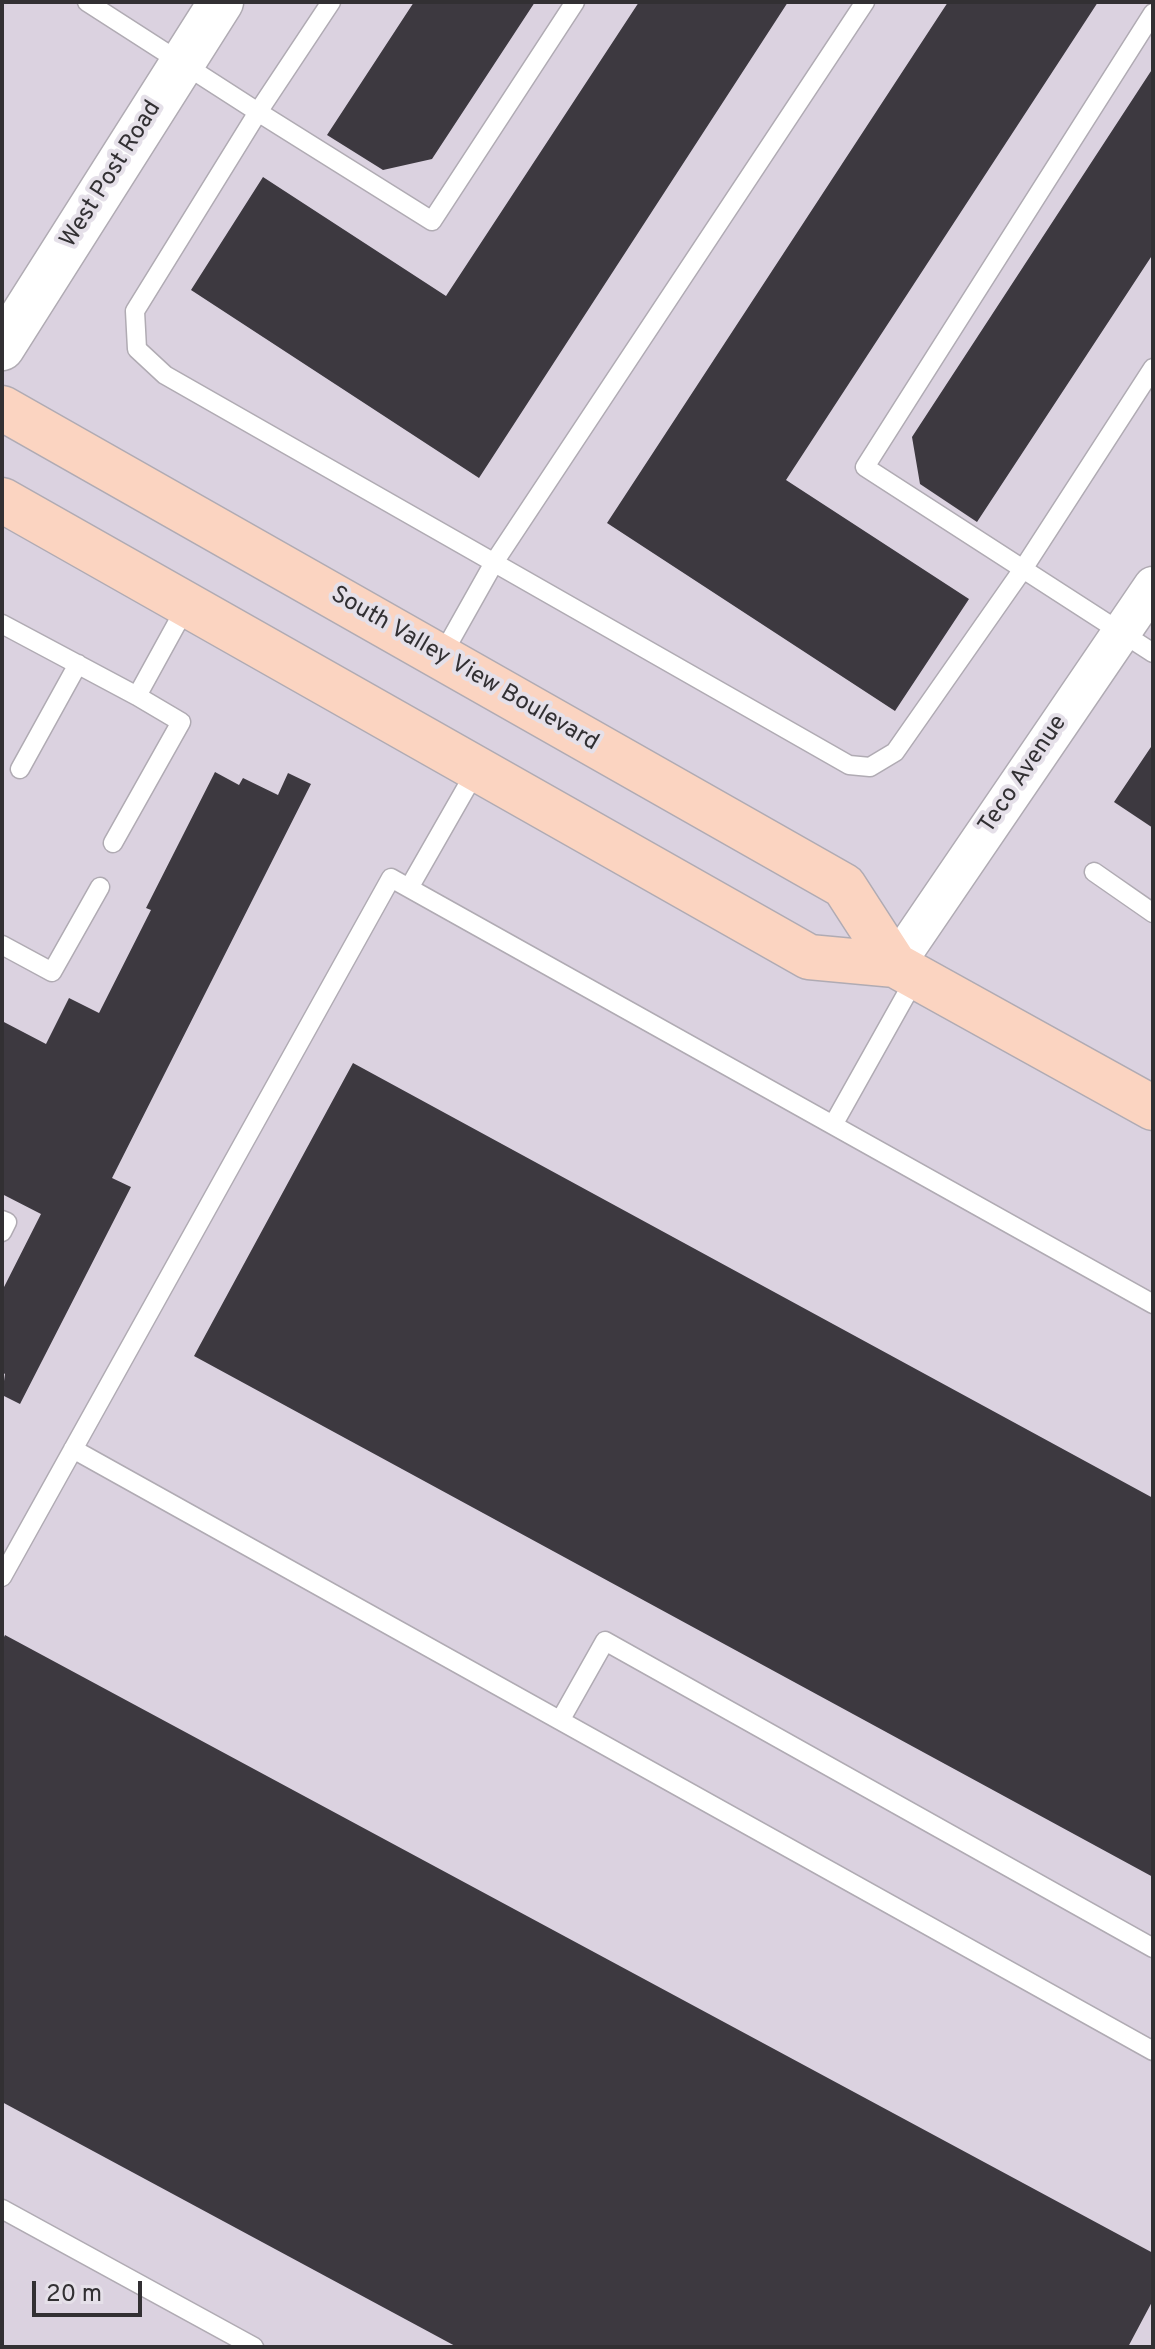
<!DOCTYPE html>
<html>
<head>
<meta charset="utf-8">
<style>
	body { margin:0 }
	#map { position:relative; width:1155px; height:2349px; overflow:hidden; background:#e5e0e9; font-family:Overpass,sans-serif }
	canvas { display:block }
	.frame { position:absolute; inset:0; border:4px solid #323033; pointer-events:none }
	.scale { position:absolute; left:32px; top:2281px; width:110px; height:36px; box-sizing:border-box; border:4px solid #323033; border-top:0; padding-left:10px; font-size:24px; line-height:28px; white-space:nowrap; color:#323033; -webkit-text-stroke:6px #e5e0e9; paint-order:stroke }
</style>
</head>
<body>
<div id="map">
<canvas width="1155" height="2349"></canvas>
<div class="frame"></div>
<div class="scale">20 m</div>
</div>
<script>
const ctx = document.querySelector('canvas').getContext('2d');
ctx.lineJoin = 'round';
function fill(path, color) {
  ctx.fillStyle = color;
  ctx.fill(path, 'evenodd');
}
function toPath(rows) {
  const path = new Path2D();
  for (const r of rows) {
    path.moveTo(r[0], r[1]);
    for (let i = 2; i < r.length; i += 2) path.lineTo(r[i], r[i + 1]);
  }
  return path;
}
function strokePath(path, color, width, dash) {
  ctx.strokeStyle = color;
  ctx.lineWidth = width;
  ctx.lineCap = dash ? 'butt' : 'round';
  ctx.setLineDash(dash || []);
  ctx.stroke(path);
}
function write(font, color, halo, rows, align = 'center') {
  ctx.font = font + ' Overpass,sans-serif';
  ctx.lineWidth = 8;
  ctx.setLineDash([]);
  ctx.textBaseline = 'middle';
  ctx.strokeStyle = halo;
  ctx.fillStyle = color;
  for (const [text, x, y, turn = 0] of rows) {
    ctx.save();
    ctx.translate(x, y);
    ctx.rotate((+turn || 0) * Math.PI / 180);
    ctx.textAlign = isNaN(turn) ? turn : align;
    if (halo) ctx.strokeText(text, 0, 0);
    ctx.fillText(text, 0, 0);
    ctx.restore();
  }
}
const built = toPath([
	[2,2,1153,2,1153,2347,2,2347]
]);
const building = toPath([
	[414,2,535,2,432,159,383,170,327,135],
	[639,2,788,2,479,478,191,290,263,177,446,296],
	[948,2,1098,2,786,480,969,599,895,711,607,523],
	[1153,68,1153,254,977,522,920,484,912,437],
	[1153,744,1153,828,1114,802],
	[215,772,239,785,243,778,278,795,288,773,311,784,112,1178,131,1187,20,1404,2,1395,5,1374,2,1372,2,1291,41,1214,2,1194,2,1021,46,1044,69,998,99,1013,151,910,146,908],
	[353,1063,1153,1498,1153,1877,194,1356],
	[5,1635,1153,2253,1153,2300,1128,2347,457,2347,2,2102,2,1641]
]);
const service = toPath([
	[87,2,258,112,135,311,137,349,165,375,849,765,870,767,895,752,1023,569,1153,653],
	[331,2,258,112,432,221,575,2],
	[1153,13,865,467,1023,569,1153,368],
	[2,624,137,696,187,605],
	[441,657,495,561,865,2],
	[20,769,78,664],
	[113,843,181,722,137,696],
	[1094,872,1153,913],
	[409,888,477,769],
	[2,945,52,972,100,887],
	[833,1125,916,977],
	[2,1220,7,1222,2,1232],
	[73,1449,1153,2051],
	[2,1577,391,878,1153,1304],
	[561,1719,605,1641,1153,1948],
	[2,2209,254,2347]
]);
const minor = toPath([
	[895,965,1153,586]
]);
const tertiary = toPath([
	[2,348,221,2]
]);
const secondary = toPath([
	[2,408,844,886,895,965],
	[2,500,809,957,895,965,1153,1108]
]);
const streetNames = [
	["West Post Road",112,175,-58],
	["South Valley View Boulevard",464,670,30],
	["Teco Avenue",1024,775,-56]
];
fill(built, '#dbd2e0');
fill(building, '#3d3940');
strokePath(service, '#b0abb3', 21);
strokePath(minor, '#b0abb3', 41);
strokePath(tertiary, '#b0abb3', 47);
strokePath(secondary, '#b0abb3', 47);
strokePath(service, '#fff', 18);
strokePath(minor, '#fff', 38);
strokePath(tertiary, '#fff', 44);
strokePath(secondary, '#fbd4c1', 44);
write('24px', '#323033', '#e5e0e9', streetNames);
</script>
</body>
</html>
